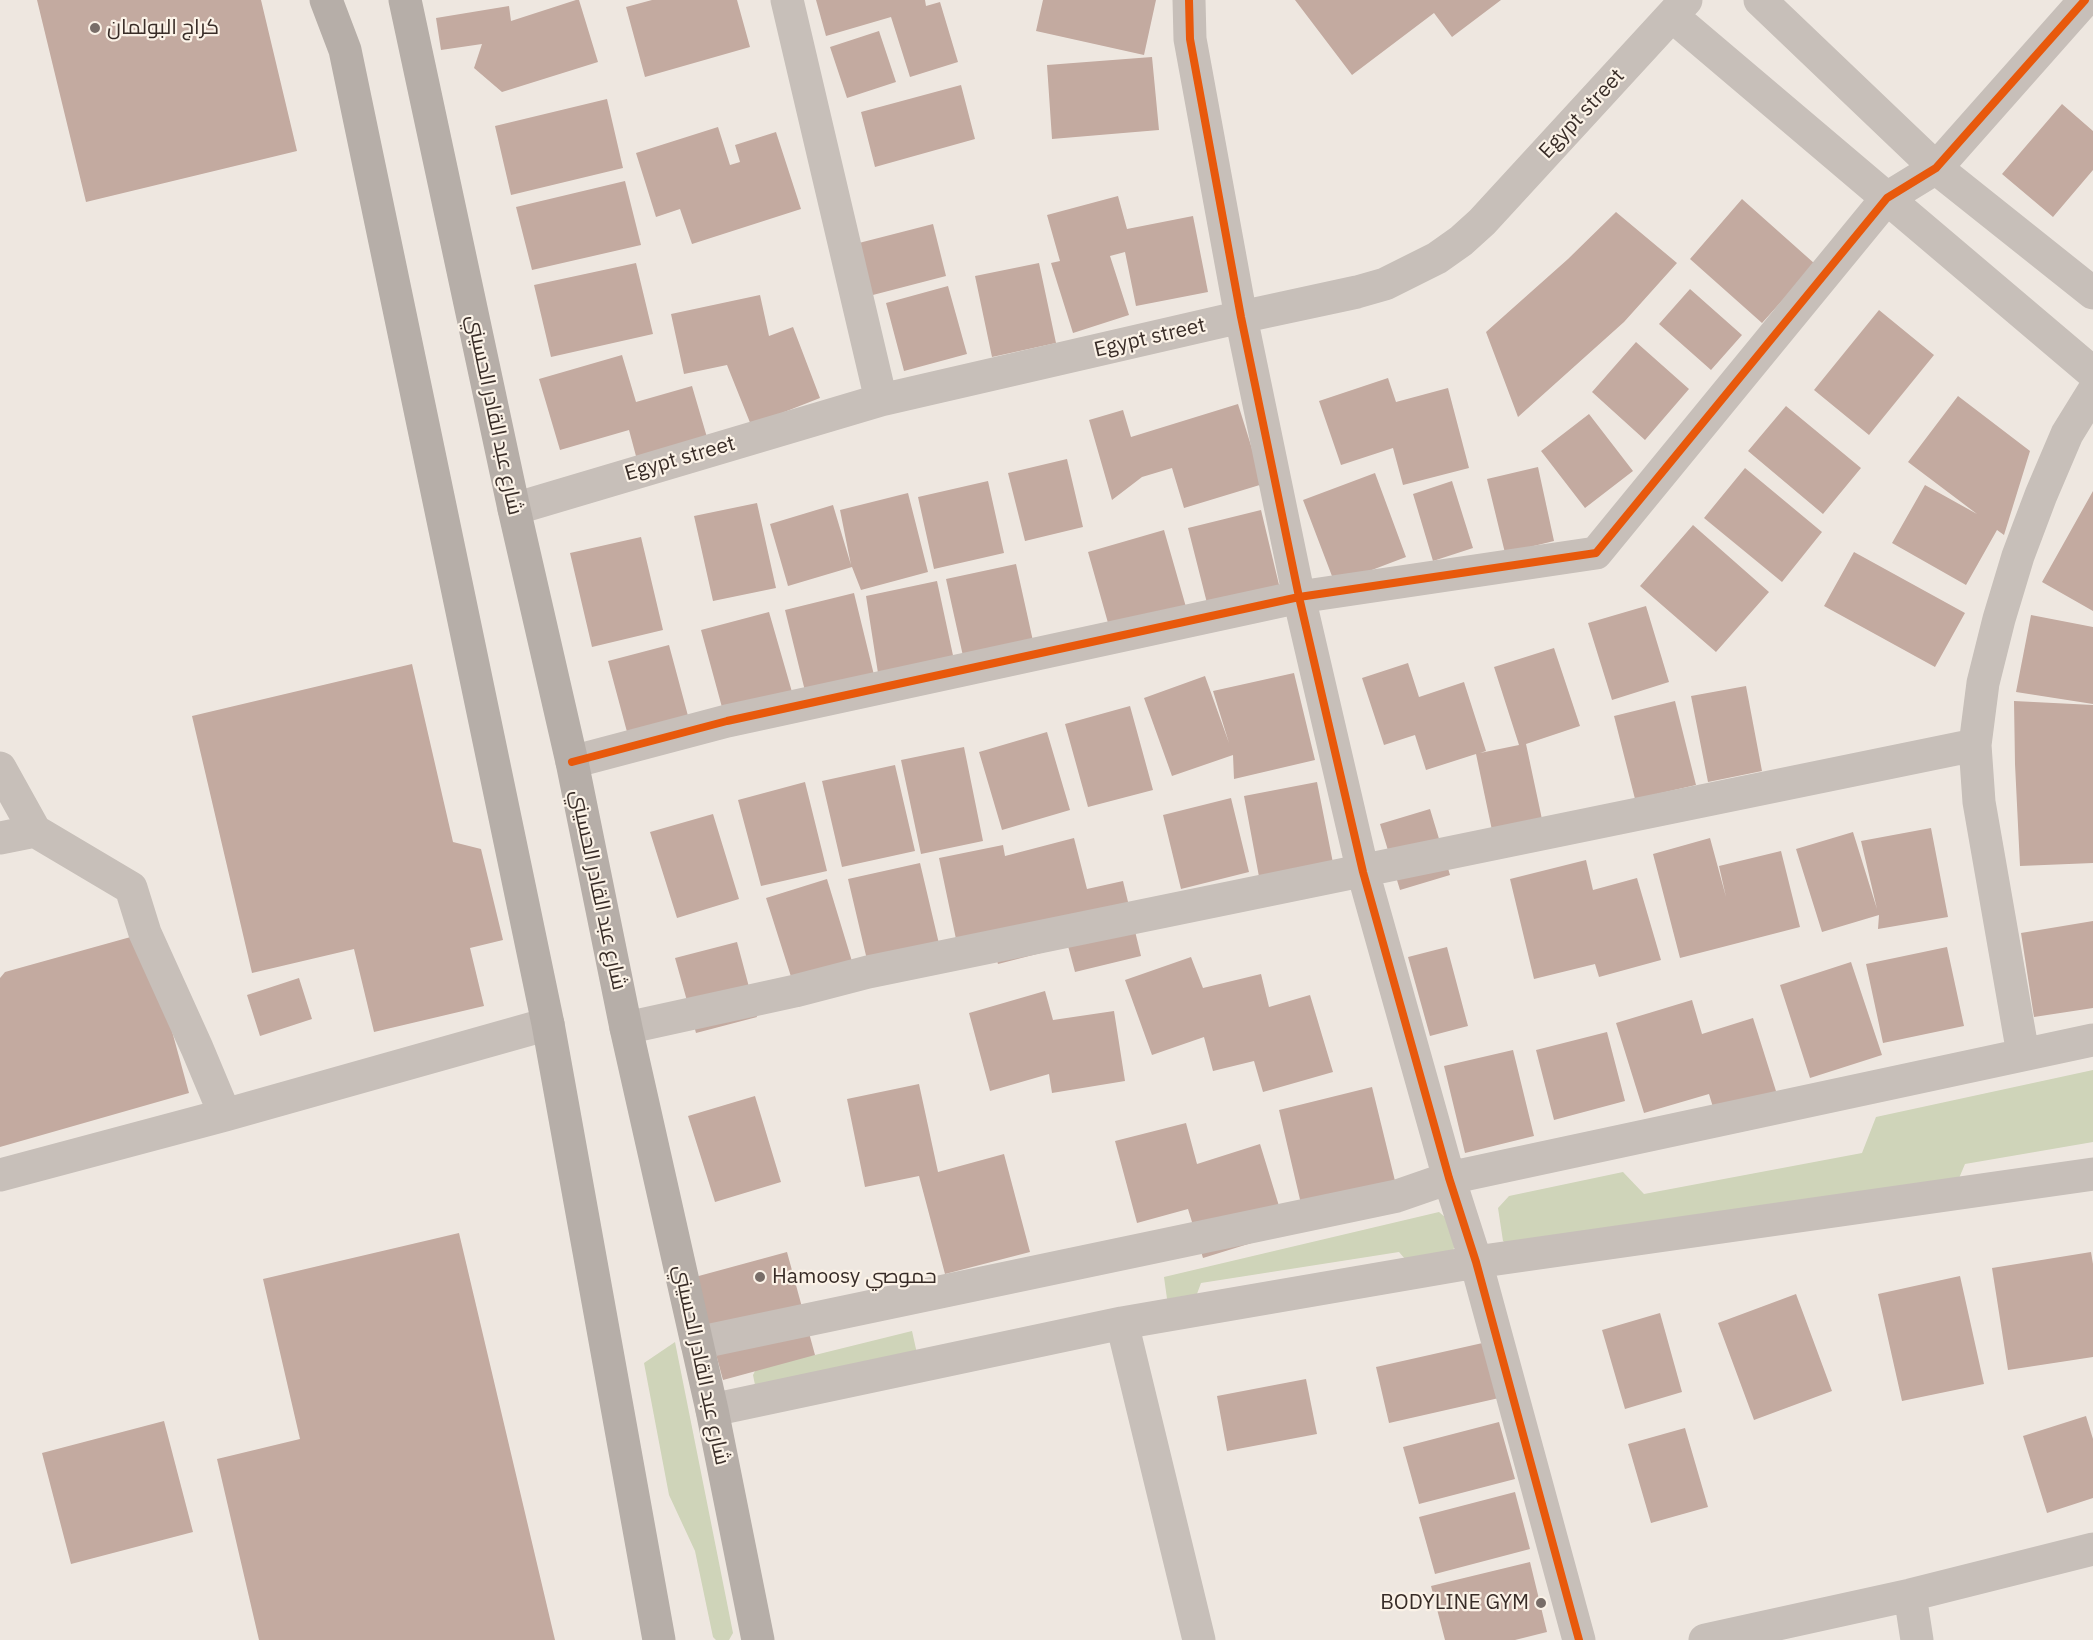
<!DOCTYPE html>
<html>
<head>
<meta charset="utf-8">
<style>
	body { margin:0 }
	canvas { display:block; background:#eee7e0 }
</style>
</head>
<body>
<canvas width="2093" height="1640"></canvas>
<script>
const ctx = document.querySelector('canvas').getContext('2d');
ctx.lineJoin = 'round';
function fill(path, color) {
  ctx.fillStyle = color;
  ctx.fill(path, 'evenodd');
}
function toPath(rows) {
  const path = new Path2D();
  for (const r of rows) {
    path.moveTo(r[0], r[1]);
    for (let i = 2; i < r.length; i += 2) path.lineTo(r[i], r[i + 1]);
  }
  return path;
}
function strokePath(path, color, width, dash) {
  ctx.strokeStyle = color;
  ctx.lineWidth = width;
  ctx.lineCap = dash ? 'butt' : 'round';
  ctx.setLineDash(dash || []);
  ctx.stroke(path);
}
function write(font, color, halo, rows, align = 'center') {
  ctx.font = font + ' "IBM Plex Sans",Cairo,sans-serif';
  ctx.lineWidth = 4.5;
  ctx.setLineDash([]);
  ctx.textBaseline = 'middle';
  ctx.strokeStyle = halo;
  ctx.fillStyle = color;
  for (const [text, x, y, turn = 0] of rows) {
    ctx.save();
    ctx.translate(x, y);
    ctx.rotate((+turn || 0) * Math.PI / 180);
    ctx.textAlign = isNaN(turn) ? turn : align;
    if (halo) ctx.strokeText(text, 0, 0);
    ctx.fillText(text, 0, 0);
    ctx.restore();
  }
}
const green = toPath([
	[2093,1070,2093,1142,1965,1164,1954,1190,1520,1254,1503,1241,1498,1208,1509,1196,1623,1172,1644,1194,1862,1153,1876,1117],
	[1439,1212,1452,1223,1457,1242,1447,1262,1417,1273,1399,1252,1201,1283,1194,1302,1168,1306,1164,1277],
	[912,1331,918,1358,755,1385,753,1375,758,1365,769,1359,815,1355],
	[675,1342,733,1633,729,1640,716,1640,713,1637,695,1551,669,1495,644,1363]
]);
const building = toPath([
	[37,0,261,0,297,151,86,202],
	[576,0,579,0,598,62,502,92,474,68,482,44,441,50,436,18,509,6,511,21],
	[652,0,737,0,750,47,645,77,626,7],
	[816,0,925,0,926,6,940,2,958,62,910,77,891,17,826,36],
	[1043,0,1156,0,1144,55,1036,31],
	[1295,0,1501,0,1452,37,1434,13,1352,75],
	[879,31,896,82,847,98,830,47],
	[1152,57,1159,130,1052,139,1047,65],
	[961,85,975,139,875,167,861,112],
	[607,99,623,168,511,195,495,126],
	[2062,104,2093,131,2093,170,2053,217,2002,174],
	[718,127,730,165,740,162,735,145,776,132,801,209,692,244,680,209,656,217,636,153],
	[625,181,641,245,532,270,516,207],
	[1118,196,1127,229,1193,216,1208,292,1136,306,1125,252,1110,256,1129,315,1073,333,1051,263,1060,261,1047,215],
	[1742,199,1815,264,1762,323,1690,259],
	[1616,212,1677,263,1624,322,1518,417,1486,332,1568,259],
	[933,224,946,276,869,296,855,244],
	[636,263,653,334,551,357,534,285],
	[1039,263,1056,343,992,357,975,276],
	[948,286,967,354,904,371,886,303],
	[1690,289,1742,335,1711,370,1659,324],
	[760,295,769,336,793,327,820,398,751,425,727,365,684,374,671,314],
	[1879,310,1934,355,1869,435,1814,390],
	[1636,342,1689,389,1645,440,1592,392],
	[622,355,636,402,692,386,711,451,640,471,629,430,560,450,539,379],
	[1388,378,1396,402,1448,388,1469,468,1403,485,1393,448,1341,465,1319,401],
	[1958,396,2030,451,2004,535,1997,530,1966,585,1892,543,1925,485,1977,514,1908,462],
	[1238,404,1263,484,1184,508,1172,468,1142,477,1112,500,1089,420,1123,410,1131,437],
	[1786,406,1861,468,1823,514,1748,451],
	[1589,414,1633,471,1585,508,1541,451],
	[1067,459,1083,527,1025,541,1008,473],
	[1538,467,1554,541,1505,553,1487,479],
	[1745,468,1822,532,1782,582,1704,518],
	[1375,473,1406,557,1335,584,1303,500],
	[988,481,1004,553,934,569,918,497],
	[1452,481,1473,548,1433,561,1413,494],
	[2093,491,2093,611,2042,582],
	[908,493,928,572,861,590,852,567,788,586,770,524,833,505,851,565,840,510],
	[757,503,776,588,713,601,694,516],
	[1261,510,1280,589,1208,607,1188,528],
	[1693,525,1769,592,1716,652,1640,586],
	[1164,530,1186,607,1110,630,1088,552],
	[641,537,663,630,592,647,570,553],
	[1854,552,1965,613,1935,667,1824,606],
	[1016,564,1033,641,963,656,946,579],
	[937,581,954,660,878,673,866,596],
	[854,593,874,675,805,691,785,610],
	[1646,606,1669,682,1612,700,1588,623],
	[769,612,792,692,723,711,701,630],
	[2031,615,2093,627,2093,704,2016,692],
	[669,645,691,727,630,743,608,661],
	[1554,648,1580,726,1526,744,1543,824,1493,835,1476,754,1426,770,1415,735,1384,745,1362,678,1408,663,1419,697,1464,682,1486,751,1480,753,1519,745,1494,667],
	[412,664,453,842,481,849,503,940,470,948,484,1006,374,1032,354,949,252,973,192,716],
	[1294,673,1315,760,1234,779,1233,755,1172,776,1144,698,1205,676,1229,743,1213,691],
	[1746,686,1762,771,1708,782,1691,696],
	[1675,701,1696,785,1635,799,1614,716],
	[2014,701,2093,705,2093,863,2020,866,2015,764],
	[1130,706,1153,790,1088,807,1065,724],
	[1047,732,1070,810,1002,830,979,752],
	[964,747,983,841,921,854,901,760],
	[895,765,915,851,842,867,822,781],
	[805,782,827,871,761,886,738,800],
	[1317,782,1334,868,1260,882,1244,796],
	[1231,798,1249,872,1181,889,1163,815],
	[1430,809,1450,875,1400,890,1380,824],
	[713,814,739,899,677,918,650,832],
	[1931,828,1948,917,1878,929,1879,915,1822,932,1796,849,1853,832,1877,909,1861,841],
	[1074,838,1087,889,1123,881,1141,956,1075,972,1068,946,998,964,989,933,956,939,939,858,1003,845,1005,856],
	[1710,838,1726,897,1719,866,1781,851,1800,927,1680,958,1653,854],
	[1586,860,1593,890,1637,878,1661,960,1599,977,1595,964,1534,979,1510,879],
	[920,863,940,948,868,964,848,879],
	[827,879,854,968,794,986,766,898],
	[2093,921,2093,1008,2034,1017,2021,933],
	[145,933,189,1093,0,1147,0,978,5,972],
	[737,942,757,1017,696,1033,675,958],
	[1447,947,1468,1026,1430,1036,1408,957],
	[1947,947,1964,1026,1883,1043,1866,964],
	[1191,957,1203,988,1261,974,1269,1007,1310,995,1333,1072,1263,1092,1254,1061,1213,1071,1204,1037,1152,1055,1125,980],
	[1851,962,1882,1055,1810,1078,1780,985],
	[299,978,312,1019,260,1036,247,995],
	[1045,991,1053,1020,1114,1011,1125,1081,1052,1093,1049,1074,990,1091,969,1013],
	[1692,1000,1702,1034,1753,1018,1781,1107,1719,1127,1709,1094,1644,1113,1616,1023],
	[1607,1032,1625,1101,1554,1120,1536,1050],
	[1513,1050,1534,1136,1465,1153,1444,1066],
	[919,1084,938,1172,1004,1154,1030,1252,945,1274,919,1176,865,1187,847,1099],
	[1372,1087,1396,1185,1302,1208,1279,1110],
	[755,1096,781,1182,715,1202,688,1116],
	[1186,1123,1197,1164,1260,1144,1287,1232,1203,1258,1188,1209,1137,1223,1115,1141],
	[459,1233,555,1640,259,1640,217,1459,300,1439,263,1279],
	[787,1252,815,1355,723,1380,695,1277],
	[2091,1252,2093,1264,2093,1357,2008,1370,1992,1268],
	[1960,1276,1984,1384,1902,1401,1878,1294],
	[1796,1294,1832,1391,1754,1420,1718,1323],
	[1660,1313,1682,1392,1625,1409,1602,1330],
	[1487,1342,1499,1398,1389,1423,1376,1367],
	[1306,1379,1317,1434,1227,1451,1217,1396],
	[2086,1416,2093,1439,2093,1498,2047,1513,2023,1436],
	[164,1421,193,1532,71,1564,42,1453],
	[1499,1422,1515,1479,1419,1504,1403,1447],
	[1685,1428,1708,1507,1651,1523,1628,1444],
	[1515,1492,1530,1549,1435,1574,1419,1517],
	[1530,1562,1547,1632,1515,1640,1445,1640,1431,1586]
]);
const minor = toPath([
	[787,0,881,400],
	[1189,0,1190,39,1241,317,1299,597,1363,872,1449,1178,1476,1262,1579,1640],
	[1760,0,1936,168,2093,293],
	[1672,16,2093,373],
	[514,509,881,400,1241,317,1357,292,1385,284,1437,258,1461,241,1482,222,1686,0],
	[572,762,727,721,1299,597,1596,553,1887,198,1936,168,2085,0],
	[0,768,35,831,131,888,145,933,197,1048,225,1115],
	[0,838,35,831],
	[626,1028,795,991,868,972,1975,745],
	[2023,1054,1979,802,1975,745,1983,683,1999,619,2018,556,2041,495,2067,434,2093,392],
	[0,1175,225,1115,548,1024],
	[1122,1323,1199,1640],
	[697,1343,1397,1196,1449,1178,2093,1040],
	[712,1410,1122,1323,1476,1262,2093,1174],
	[1910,1595,1917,1640],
	[1705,1640,1910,1595,2093,1549]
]);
const major = toPath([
	[326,0,345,50,548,1024,659,1640],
	[405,0,514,509,572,762,626,1028,712,1410,758,1640]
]);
const cycleway = toPath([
	[1189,0,1190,39,1241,317,1299,597,1363,872,1449,1178,1476,1262,1579,1640],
	[572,762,727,721,1299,597,1596,553,1887,198,1936,168,2085,0]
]);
const markers = [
	[95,28,6,"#786d68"],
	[760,1277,6,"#786d68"],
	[1541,1603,6,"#786d68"]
];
const poiNames = [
	["كراج البولمان",107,28],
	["Hamoosy حموصي",772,1277],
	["BODYLINE GYM",1529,1603,"right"]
];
const streetNames = [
	["Egypt street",1582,114,-47],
	["Egypt street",1150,338,-13],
	["شارع عبد القادر الحسيني",494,415,78],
	["Egypt street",680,459,-16],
	["شارع عبد القادر الحسيني",598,890,78],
	["شارع عبد القادر الحسيني",701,1365,78]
];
fill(green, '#cfd4b9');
fill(building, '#c3aaa0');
strokePath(minor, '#c7bfb9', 33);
strokePath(major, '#b6aea8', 33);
strokePath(cycleway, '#e8590c', 8);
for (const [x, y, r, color] of markers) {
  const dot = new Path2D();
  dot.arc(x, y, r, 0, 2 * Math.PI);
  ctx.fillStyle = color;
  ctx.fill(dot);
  strokePath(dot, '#fbf2e7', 2);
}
write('21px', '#382c27', '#fbf2e7', poiNames, 'left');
write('21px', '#382c27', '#fbf2e7', streetNames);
</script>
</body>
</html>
